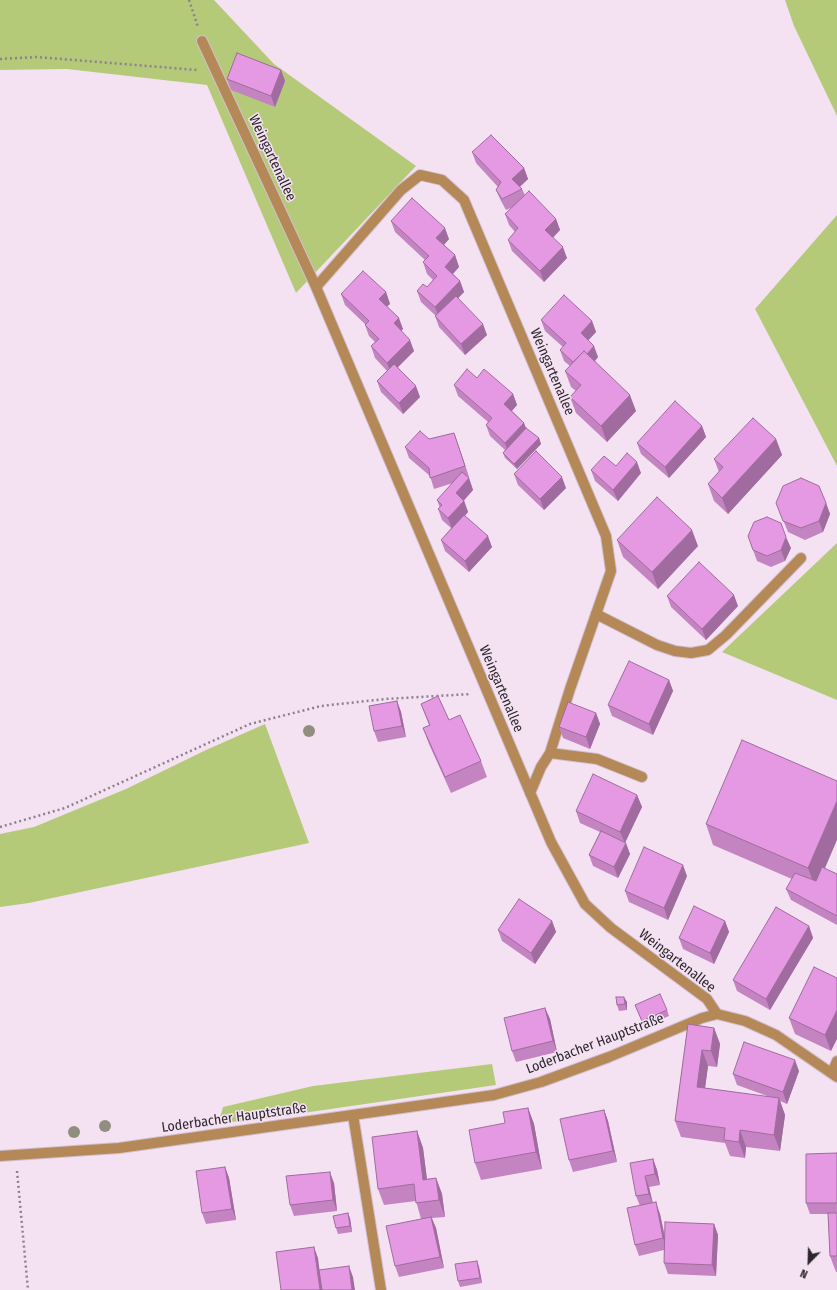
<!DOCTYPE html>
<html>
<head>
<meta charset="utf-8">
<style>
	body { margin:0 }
	#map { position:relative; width:837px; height:1290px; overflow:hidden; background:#f4e2f3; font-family:"Fira Sans Condensed",sans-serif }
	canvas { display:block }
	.north { position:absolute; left:789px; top:1242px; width:40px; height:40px; -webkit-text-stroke:3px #f4e2f3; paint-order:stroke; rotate:203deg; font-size:11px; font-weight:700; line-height:16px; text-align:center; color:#2d272d }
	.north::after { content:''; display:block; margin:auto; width:14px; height:18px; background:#2d272d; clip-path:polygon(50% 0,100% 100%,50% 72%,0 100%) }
</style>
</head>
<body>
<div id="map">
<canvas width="837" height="1290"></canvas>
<div class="north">N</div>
</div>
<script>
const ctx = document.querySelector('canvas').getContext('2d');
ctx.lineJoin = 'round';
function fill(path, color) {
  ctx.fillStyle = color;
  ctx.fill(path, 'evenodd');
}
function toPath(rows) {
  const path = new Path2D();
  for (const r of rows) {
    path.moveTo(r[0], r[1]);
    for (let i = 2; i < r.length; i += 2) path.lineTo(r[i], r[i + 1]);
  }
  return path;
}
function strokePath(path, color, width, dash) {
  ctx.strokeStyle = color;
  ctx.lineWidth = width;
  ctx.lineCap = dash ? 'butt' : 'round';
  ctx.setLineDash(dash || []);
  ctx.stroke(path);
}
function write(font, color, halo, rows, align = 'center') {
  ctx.font = font + ' "Fira Sans Condensed",sans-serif';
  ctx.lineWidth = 3;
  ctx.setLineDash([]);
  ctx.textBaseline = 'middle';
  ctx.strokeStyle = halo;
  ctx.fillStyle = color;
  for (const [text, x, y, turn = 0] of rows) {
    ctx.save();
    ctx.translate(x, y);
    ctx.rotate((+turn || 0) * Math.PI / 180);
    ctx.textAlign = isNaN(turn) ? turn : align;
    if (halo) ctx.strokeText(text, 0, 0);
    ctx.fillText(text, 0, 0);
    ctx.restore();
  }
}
const green = toPath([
	[0,0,214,0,274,64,416,166,296,293,207,85,67,69,0,70],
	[785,0,837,0,837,116,794,26],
	[837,215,837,466,755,309],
	[837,543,837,700,722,652],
	[265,724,309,843,29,903,0,907,0,834,34,827,126,789,206,750],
	[492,1064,496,1085,241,1122,219,1121,223,1107,313,1086]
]);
const path = toPath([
	[189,0,198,27],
	[0,59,37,57,197,70],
	[0,827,65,808,250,724,321,706,385,699,471,694],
	[17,1171,28,1290]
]);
const service = toPath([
	[596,614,657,645,675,651,691,653,708,650,726,635,801,558]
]);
const minor = toPath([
	[202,41,316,287,551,842,585,904,611,928,707,999,717,1014],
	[316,287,401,190,420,175,442,180,464,200,606,536,611,571,570,689,550,753,541,767,530,793],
	[550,753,597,759,642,777],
	[832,1073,837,1061],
	[353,1115,381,1290]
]);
const tertiary = toPath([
	[0,1156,119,1148,494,1095,541,1082,609,1057,702,1018,717,1014,745,1021,776,1035,837,1077]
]);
const trees = [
	[309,731],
	[105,1126],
	[74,1132]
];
const wall = toPath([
	[281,70,285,81,275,107,231,90,227,79],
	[472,152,524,168,528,179,520,187,522,189,525,195,556,219,560,230,553,238,567,258,544,282,512,251,508,240,515,232,509,225,505,214,513,207,506,210,501,201,496,190,498,187,476,163],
	[391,221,449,239,444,245,455,255,459,267,453,274,460,281,464,292,458,298,487,335,465,355,439,327,435,316,436,316,421,302,417,291,427,287,433,280,427,274,423,262,425,260,395,232],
	[386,292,390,304,387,306,403,329,401,331,414,351,398,367,420,397,403,414,381,392,377,381,387,371,375,358,371,346,375,342,369,336,365,325,365,324,345,305,341,294],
	[541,320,592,321,596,332,588,340,598,357,595,361,636,411,607,442,576,413,570,397,576,391,571,387,565,371,570,366,564,361,560,350,563,347,545,331],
	[477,378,513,394,517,405,512,411,524,423,526,428,539,438,541,444,517,469,505,458,503,453,505,450,490,436,486,425,488,422,458,396,454,385],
	[702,426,706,437,669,478,641,454,637,443],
	[454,433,469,477,468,477,469,478,473,490,464,500,468,512,465,516,492,547,469,572,445,551,441,540,451,528,442,520,438,509,440,508,437,500,453,483,434,489,430,476,409,458,405,447,429,439],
	[776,439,782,455,728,514,714,501,708,484,719,472,714,459],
	[616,466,641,473,618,501,595,481,591,470],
	[514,474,566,488,544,510,518,485],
	[776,503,826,503,830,514,823,532,805,540,788,532],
	[748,536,791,548,785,561,771,567,757,561],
	[617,540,698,546,658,589,623,557],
	[667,596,738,606,706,640,671,607],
	[669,680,673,691,653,735,612,716,608,705],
	[397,701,401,712,406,737,378,742,374,731],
	[421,704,449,720,481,761,487,777,451,793,429,744,423,728,429,725],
	[596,713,600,724,590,749,563,738,559,727],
	[637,795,642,807,625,842,630,854,618,878,593,866,589,855,600,832,580,823,576,811],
	[706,824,825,869,837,874,837,925,791,900,786,889,792,879,713,845],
	[687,876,668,920,629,902,625,891],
	[552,921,556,932,535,964,502,941,498,930],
	[725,921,729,932,714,964,683,949,679,938],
	[809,926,813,938,770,1010,737,991,733,980],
	[837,978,831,1051,795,1034,789,1018],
	[627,1002,627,1010,619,1011,617,1005],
	[635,1005,667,1010,669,1016,644,1027],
	[545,1008,550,1019,557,1052,516,1062,512,1051],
	[688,1024,714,1028,720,1044,717,1067,708,1066,705,1088,770,1097,737,1085,733,1074,799,1071,787,1104,780,1101,785,1115,780,1151,746,1147,745,1158,730,1156,725,1143,681,1137,675,1121],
	[528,1108,534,1124,542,1169,481,1180,475,1163,505,1123],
	[604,1110,608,1121,617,1162,573,1172,569,1160],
	[417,1131,423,1148,427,1179,436,1178,442,1194,445,1217,432,1218,436,1228,444,1268,399,1277,395,1266,421,1219,416,1201,384,1205,378,1189],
	[837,1153,837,1272,836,1272,830,1256,828,1214,810,1214,806,1203],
	[653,1159,657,1170,660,1185,649,1187,653,1203,660,1214,665,1236,714,1224,718,1235,716,1276,668,1274,664,1263,664,1250,639,1256,635,1245,640,1206,636,1196],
	[225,1167,229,1178,236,1220,206,1224,202,1213],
	[334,1183,337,1211,294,1216,290,1205],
	[350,1218,352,1232,338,1234,336,1228],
	[477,1261,479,1267,482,1283,460,1287,458,1281]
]);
const shadedWall = toPath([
	[281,70,285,81,275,107,271,96],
	[524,168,528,179,516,190,512,179],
	[556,219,560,230,549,241,545,230],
	[445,228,449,239,440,249,436,238],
	[563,247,567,258,544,282,540,271],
	[455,255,459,267,449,278,445,267],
	[460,281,464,292,439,318,435,307],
	[386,292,390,304,383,310,379,299],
	[399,318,403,329,398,334,394,323],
	[592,321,596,332,585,344,581,333],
	[483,324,487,335,465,355,461,344],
	[410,340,414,351,391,374,387,363],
	[594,346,598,357,581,377,577,366],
	[416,386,420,397,403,414,399,403],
	[513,394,517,405,508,415,504,404],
	[630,395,636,411,607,442,601,426],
	[524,423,528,434,509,454,505,443],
	[702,426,706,437,669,478,665,467],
	[454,433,458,444,469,477,465,466],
	[539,438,541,444,517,469,514,464],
	[776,439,782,455,728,514,722,498],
	[637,462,641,473,618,501,613,490],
	[562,477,566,488,544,510,540,499],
	[469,478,473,490,460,505,456,493],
	[464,501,468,512,452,529,448,518],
	[826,503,830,514,823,532,819,521],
	[692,530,698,546,658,589,652,572],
	[488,536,492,547,469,572,465,561],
	[786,537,791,548,785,561,781,550],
	[734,595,738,606,706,640,702,629],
	[669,680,673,691,653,735,649,724],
	[397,701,401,712,406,737,402,726],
	[596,713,600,724,590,749,586,737],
	[637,795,642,807,625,843,620,832],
	[837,801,837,840,816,889,808,868],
	[626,843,630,854,618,878,614,867],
	[683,865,687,876,668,920,664,908],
	[552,921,556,932,535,964,531,953],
	[725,921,729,932,714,964,710,953],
	[809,926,813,938,770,1010,766,999],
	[624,997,627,1002,627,1010,625,1004],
	[545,1008,550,1019,557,1052,553,1041],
	[837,1010,837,1039,831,1051,825,1035],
	[714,1028,720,1044,717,1067,711,1051],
	[702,1050,708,1066,703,1103,697,1087],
	[795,1060,799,1071,787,1104,783,1092],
	[779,1098,785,1115,780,1151,774,1135],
	[528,1108,534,1124,542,1169,536,1152],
	[604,1110,608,1121,617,1162,613,1151],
	[740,1130,746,1147,745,1158,739,1142],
	[417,1131,423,1148,429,1196,423,1180],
	[653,1159,657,1170,660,1185,655,1174],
	[225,1167,229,1178,236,1220,232,1209],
	[330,1172,334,1183,337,1211,333,1200],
	[645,1176,649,1187,653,1205,649,1194],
	[436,1178,442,1194,445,1217,439,1200],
	[656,1202,660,1214,667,1250,663,1238],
	[348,1213,350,1218,352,1232,350,1226],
	[431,1217,436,1228,444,1268,440,1257],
	[714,1224,718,1235,716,1276,712,1265],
	[314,1247,318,1258,322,1290,320,1290],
	[477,1261,479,1267,482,1283,480,1278],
	[349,1266,353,1277,355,1290,352,1290]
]);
const building = toPath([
	[237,53,281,70,271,96,227,79,237,53],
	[491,135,524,168,512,179,522,189,502,199,496,190,501,182,472,152,491,135],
	[529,191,556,219,545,230,563,247,540,271,508,240,518,228,505,214,529,191],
	[412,198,445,228,436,238,455,255,445,267,460,281,435,307,417,291,423,284,427,287,437,276,423,262,429,256,391,221,412,198],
	[363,271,386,292,379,299,399,318,394,323,410,340,387,363,371,346,379,339,365,325,369,321,341,294,363,271],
	[564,295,592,321,581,333,594,346,587,354,584,351,573,362,560,350,566,343,541,320,564,295],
	[456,296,483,324,461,344,435,316,456,296],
	[584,351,630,395,601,426,570,397,581,385,565,371,584,351],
	[394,364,416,386,399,403,377,381,394,364],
	[467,369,477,378,484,369,513,394,504,404,524,423,505,443,486,425,492,418,454,385,467,369],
	[675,401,702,426,665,467,637,443,675,401],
	[753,418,776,439,722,498,708,484,723,467,714,459,753,418],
	[526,428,539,438,514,464,503,453,526,428],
	[420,431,429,439,454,433,465,466,430,478,429,468,405,447,420,431],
	[536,451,562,477,540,499,514,474,536,451],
	[627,453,637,462,613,490,591,470,604,456,616,466,627,453],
	[462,472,469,478,456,493,464,501,448,518,438,509,442,505,437,500,462,472],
	[801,478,819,486,826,503,819,521,801,528,783,521,776,503,783,486,801,478],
	[657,497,692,530,652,572,617,540,657,497],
	[464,515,488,536,465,561,441,540,464,515],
	[767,517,781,523,786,537,781,550,767,556,753,550,748,536,754,522,767,517],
	[699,562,734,595,702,629,667,596,699,562],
	[629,661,669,680,649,724,608,705,629,661],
	[438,696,449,720,460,715,481,761,445,777,423,728,430,725,421,704,438,696],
	[397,701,402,726,374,731,369,706,397,701],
	[568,702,596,713,586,737,559,727,568,702],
	[742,740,837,781,837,801,808,868,706,824,742,740],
	[593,774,637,795,620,832,576,811,593,774],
	[601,831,626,843,614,867,589,855,601,831],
	[644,847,683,865,664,908,625,891,644,847],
	[822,867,837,874,837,916,786,889,795,873,816,881,822,867],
	[519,899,552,921,531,953,498,930,519,899],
	[694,906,725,921,710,953,679,938,694,906],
	[776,907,809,926,766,999,733,980,776,907],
	[814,967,837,978,837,1010,825,1035,789,1018,814,967],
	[660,994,667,1010,642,1021,635,1005,660,994],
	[616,997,624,997,625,1004,617,1005,616,997],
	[545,1008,553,1041,512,1051,504,1018,545,1008],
	[688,1024,714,1028,711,1051,702,1050,697,1087,779,1098,774,1135,740,1130,739,1142,724,1140,725,1128,675,1121,688,1024],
	[744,1042,795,1060,783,1092,733,1074,744,1042],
	[528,1108,536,1152,475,1163,469,1130,505,1123,503,1112,528,1108],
	[604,1110,613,1151,569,1160,560,1119,604,1110],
	[417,1131,423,1180,436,1178,439,1200,416,1203,414,1184,378,1189,372,1137,417,1131],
	[837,1153,837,1203,806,1203,806,1154,837,1153],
	[653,1159,655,1174,645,1176,649,1194,636,1196,630,1163,653,1159],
	[225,1167,232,1209,202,1213,196,1171,225,1167],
	[330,1172,333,1200,290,1205,286,1176,330,1172],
	[656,1202,663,1238,635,1245,627,1208,656,1202],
	[348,1213,350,1226,336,1228,333,1216,348,1213],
	[828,1213,837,1213,837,1256,830,1256,828,1213],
	[431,1217,440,1257,395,1266,386,1226,431,1217],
	[665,1222,714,1224,712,1265,664,1263,665,1222],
	[314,1247,320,1290,281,1290,276,1252,314,1247],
	[477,1261,480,1278,458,1281,455,1264,477,1261],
	[349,1266,352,1290,322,1290,319,1270,349,1266]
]);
const streetNames = [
	["Weingartenallee",272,158,65],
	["Weingartenallee",552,372,67],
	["Weingartenallee",501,689,67],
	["Weingartenallee",677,961,38],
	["Loderbacher Hauptstraße",595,1044,-21],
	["Loderbacher Hauptstraße",234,1118,-8]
];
fill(green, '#b5ca79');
strokePath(service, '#d0c0cf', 12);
strokePath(minor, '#d0c0cf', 12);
strokePath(tertiary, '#d0c0cf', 12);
strokePath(path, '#8d818d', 2.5, [2, 3]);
strokePath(service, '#b48857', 10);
strokePath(minor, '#b48857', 10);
strokePath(tertiary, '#b48857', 10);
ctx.fillStyle = '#918e80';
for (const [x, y] of trees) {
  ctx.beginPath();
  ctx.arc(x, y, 6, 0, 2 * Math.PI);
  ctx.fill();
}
fill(wall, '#c484c2');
fill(shadedWall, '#a06b9e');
fill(building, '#e499e2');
strokePath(building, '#a06b9e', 1);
write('14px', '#2d272d', '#f4e2f3', streetNames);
</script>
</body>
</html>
